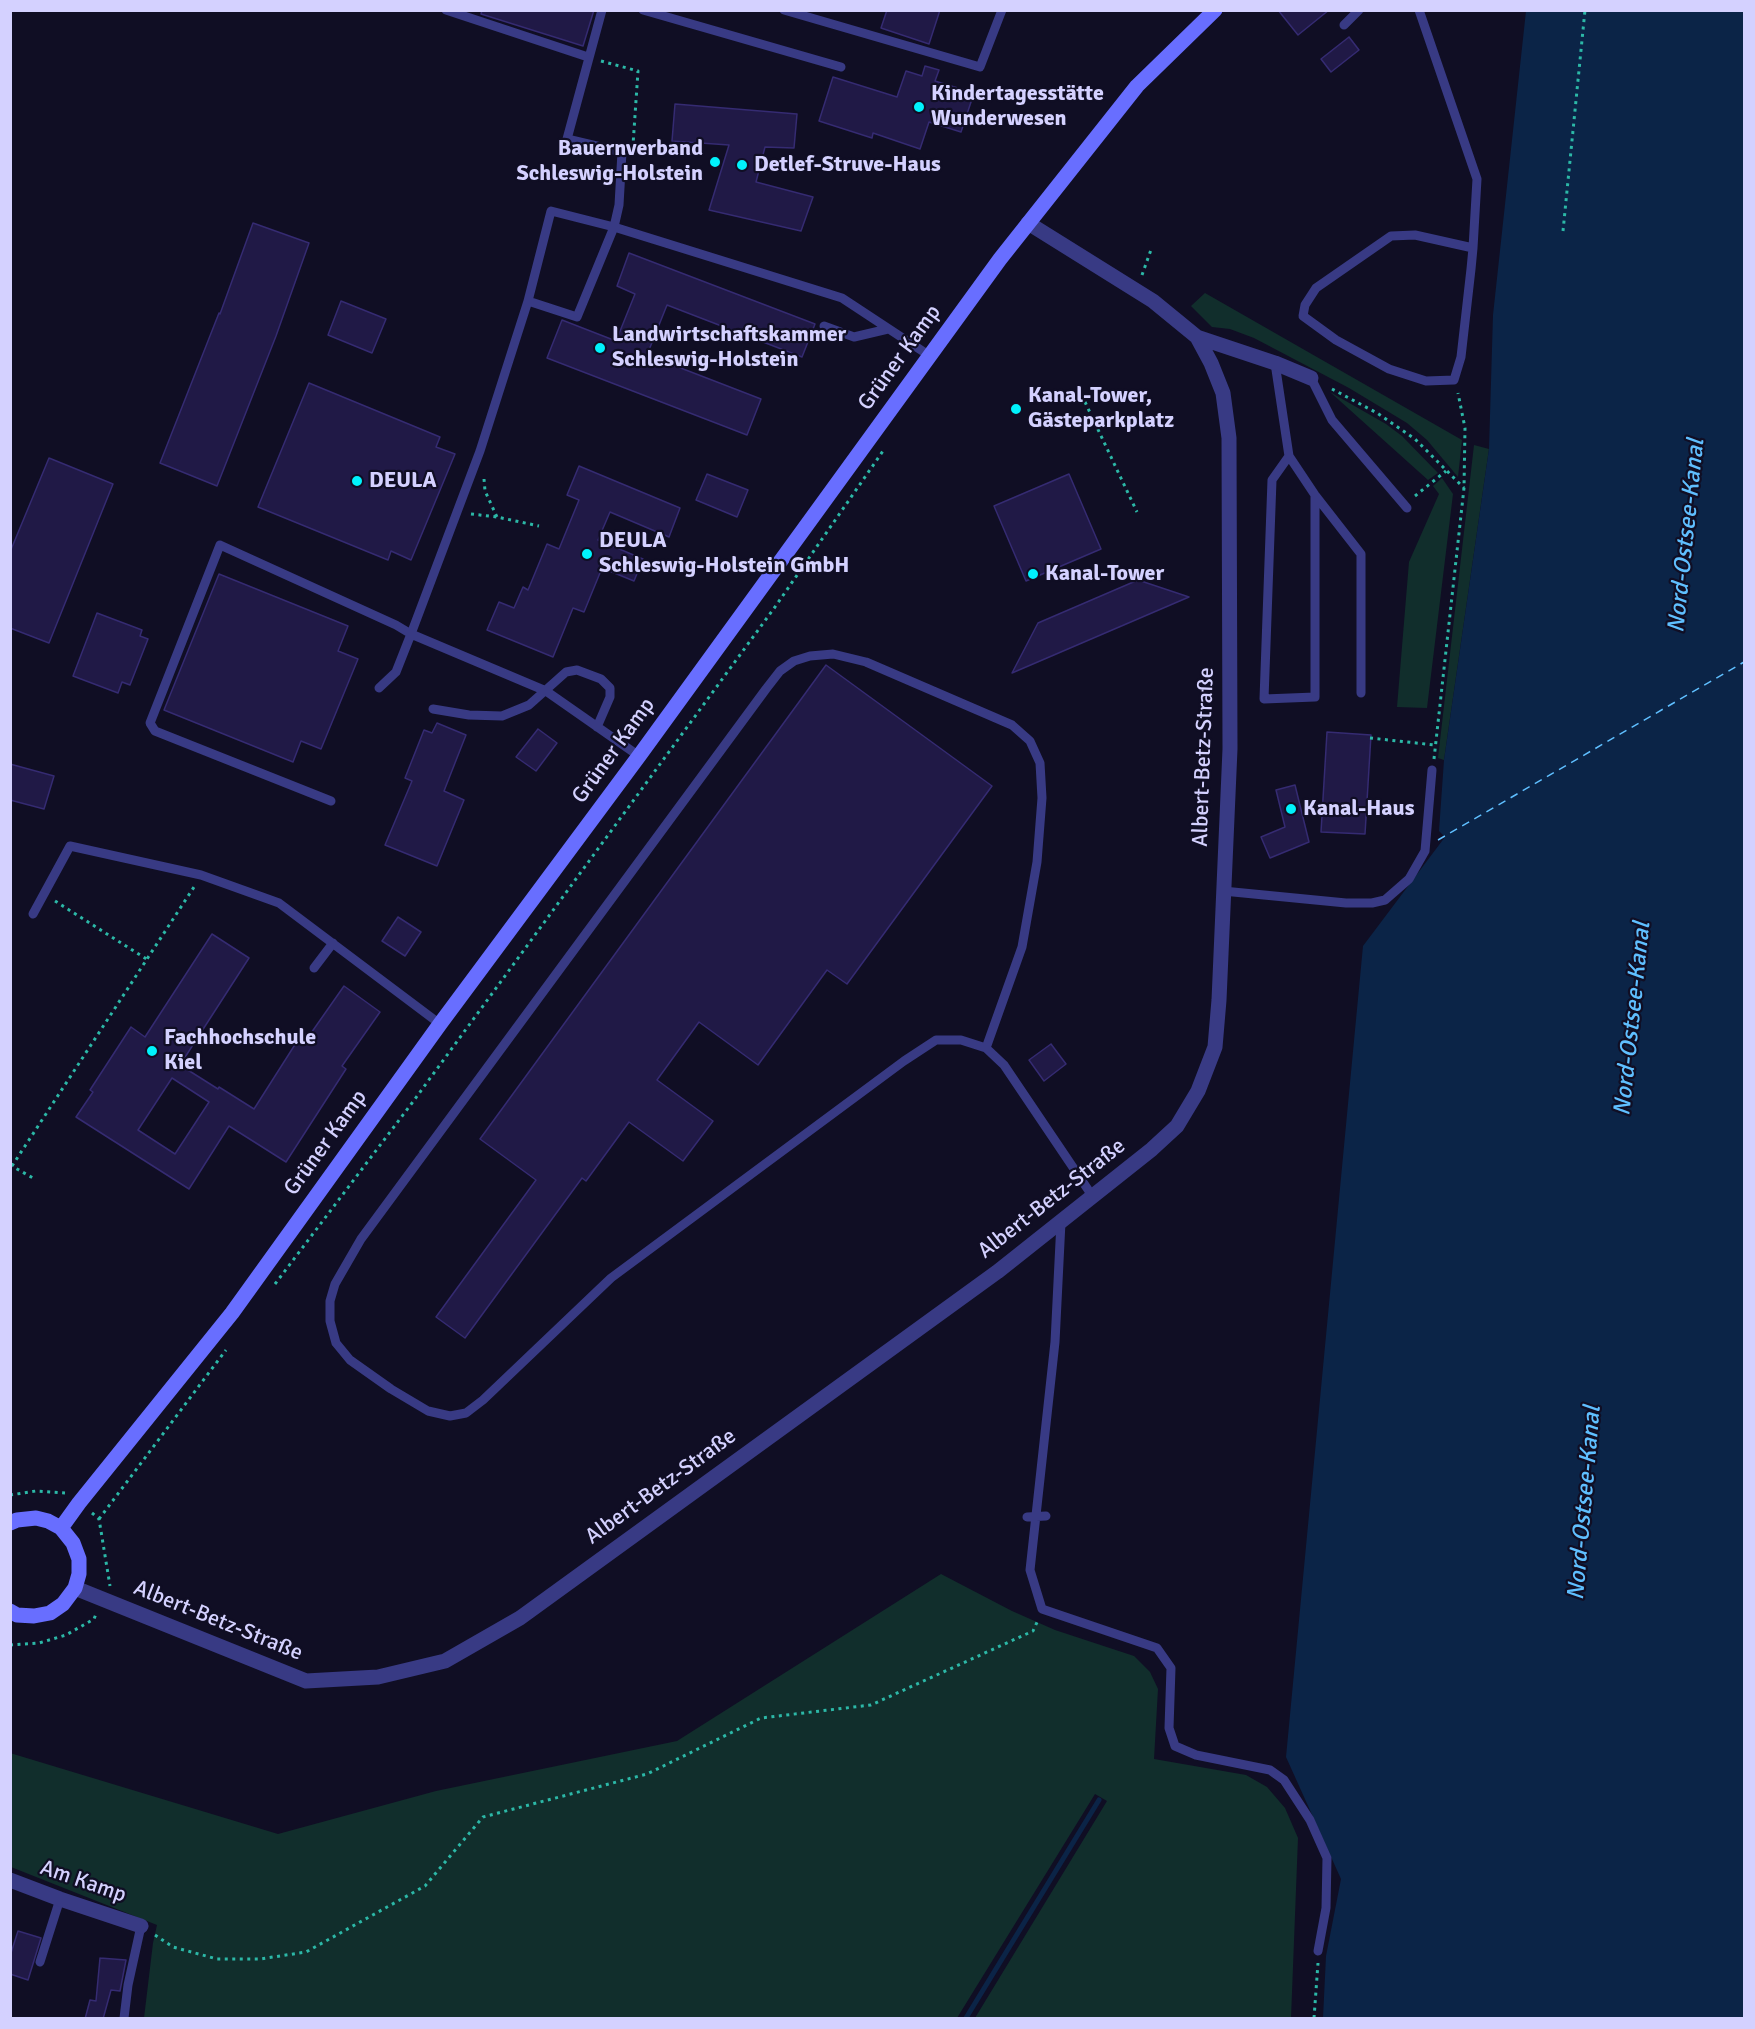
<!DOCTYPE html>
<html>
<head>
<meta charset="utf-8">
<style>
	body { margin:0 }
	#map { position:relative; width:1755px; height:2029px; overflow:hidden; background:#100e24; font-family:Signika,sans-serif }
	canvas { display:block }
	.frame { position:absolute; inset:0; border:12px solid #d4d1ff; pointer-events:none }
</style>
</head>
<body>
<div id="map">
<canvas width="1755" height="2029"></canvas>
<div class="frame"></div>
</div>
<script>
const ctx = document.querySelector('canvas').getContext('2d');
ctx.lineJoin = 'round';
function fill(path, color) {
  ctx.fillStyle = color;
  ctx.fill(path, 'evenodd');
}
function toPath(rows) {
  const path = new Path2D();
  for (const r of rows) {
    path.moveTo(r[0], r[1]);
    for (let i = 2; i < r.length; i += 2) path.lineTo(r[i], r[i + 1]);
  }
  return path;
}
function strokePath(path, color, width, dash) {
  ctx.strokeStyle = color;
  ctx.lineWidth = width;
  ctx.lineCap = dash ? 'butt' : 'round';
  ctx.setLineDash(dash || []);
  ctx.stroke(path);
}
function write(font, color, halo, rows, align = 'center') {
  ctx.font = font + ' Signika,sans-serif';
  ctx.lineWidth = 4.5;
  ctx.setLineDash([]);
  ctx.textBaseline = 'middle';
  ctx.strokeStyle = halo;
  ctx.fillStyle = color;
  for (const [text, x, y, turn = 0] of rows) {
    ctx.save();
    ctx.translate(x, y);
    ctx.rotate((+turn || 0) * Math.PI / 180);
    ctx.textAlign = isNaN(turn) ? turn : align;
    if (halo) ctx.strokeText(text, 0, 0);
    ctx.fillText(text, 0, 0);
    ctx.restore();
  }
}
const green = toPath([
	[1205,293,1462,440,1458,477,1427,440,1407,423,1349,388,1254,338,1230,329,1212,327,1191,306],
	[1330,392,1386,424,1402,436,1438,473,1428,480],
	[1474,445,1489,449,1444,760,1438,758],
	[1442,478,1453,494,1427,708,1397,707,1409,562,1439,494,1433,486],
	[941,1574,1012,1611,1055,1630,1134,1656,1150,1672,1158,1689,1154,1759,1246,1775,1267,1787,1285,1808,1298,1838,1291,2018,975,2018,1107,1801,1095,1794,957,2018,144,2018,153,1943,157,1925,11,1867,10,1753,278,1834,436,1791,677,1741]
]);
const water = toPath([
	[1526,11,1744,11,1744,2018,1323,2018,1326,1956,1341,1879,1286,1757,1363,946,1445,837,1439,831,1444,760,1489,449,1493,315]
]);
const stream = toPath([
	[966,2018,1099,1800]
]);
const ferry = toPath([
	[1438,840,1744,662]
]);
const building = toPath([
	[482,10,594,10,583,46,481,14,482,10],
	[887,10,940,10,929,44,881,28,887,10],
	[1278,10,1329,10,1298,35,1278,10],
	[1349,37,1359,50,1331,72,1321,59,1349,37],
	[925,66,939,70,935,81,974,93,961,132,929,122,920,149,873,133,872,138,819,121,833,77,897,97,906,71,922,76,925,66],
	[675,104,797,114,794,148,765,147,756,182,813,197,801,231,709,210,729,145,672,141,675,104],
	[253,223,309,243,276,336,217,486,160,463,219,313,220,314,253,223],
	[629,253,815,324,802,357,667,305,647,355,761,399,747,435,547,358,562,320,616,341,635,294,617,286,629,253],
	[341,301,386,319,372,353,328,335,341,301],
	[309,383,440,437,436,447,455,454,411,560,391,551,388,560,258,507,309,383],
	[49,458,113,484,49,643,10,628,10,552,49,458],
	[579,466,680,508,669,537,610,512,598,540,643,559,634,581,602,568,584,612,573,608,553,657,487,630,499,602,514,608,523,587,528,590,547,544,559,549,579,500,567,495,579,466],
	[707,474,748,490,737,517,696,500,707,474],
	[1069,474,1101,549,1026,581,994,506,1069,474],
	[219,574,348,626,338,651,358,659,321,749,301,741,293,762,164,710,219,574],
	[1138,580,1189,597,1012,673,1038,623,1138,580],
	[97,613,142,630,140,636,148,639,130,685,122,682,118,693,73,676,97,613],
	[826,665,992,786,847,984,827,970,758,1065,699,1022,657,1080,713,1121,683,1161,629,1122,586,1181,582,1178,465,1338,436,1317,536,1180,480,1139,826,665],
	[437,723,466,735,444,791,464,800,437,866,385,845,412,781,405,778,424,730,432,733,437,723],
	[538,729,557,743,536,771,516,757,538,729],
	[1327,732,1371,735,1365,834,1321,832,1327,732],
	[10,764,54,776,44,809,10,800,10,764],
	[1295,785,1309,842,1270,858,1261,837,1285,827,1276,790,1295,785],
	[398,917,421,932,405,956,382,941,398,917],
	[212,934,249,958,180,1065,218,1089,219,1087,254,1109,303,1032,309,1036,344,986,380,1012,342,1066,346,1069,286,1162,229,1126,189,1189,76,1117,93,1092,90,1090,131,1027,145,1037,212,934],
	[172,1078,209,1102,175,1154,138,1130,172,1078],
	[1051,1044,1066,1064,1044,1081,1029,1060,1051,1044],
	[18,1931,41,1938,28,1980,10,1974,10,1956,18,1931],
	[100,1958,126,1960,120,1991,111,1990,103,2019,85,2019,90,2000,96,2001,100,1958]
]);
const path = toPath([
	[601,61,638,71,633,145],
	[633,148,688,151],
	[1563,231,1585,10],
	[1142,275,1152,247],
	[1332,389,1377,413,1415,439,1464,488],
	[1085,402,1137,512],
	[484,479,485,491,497,517],
	[1415,496,1446,471],
	[471,514,497,517,539,526],
	[1370,738,1435,745],
	[1434,759,1464,488,1465,428,1458,393],
	[1367,807,1416,813],
	[55,901,148,960],
	[10,1165,33,1178],
	[12,1166,194,887],
	[275,1284,412,1103,775,607,883,451],
	[10,1495,36,1491,65,1493],
	[92,1513,99,1519,110,1586],
	[99,1519,226,1350],
	[10,1645,39,1643,66,1635,94,1619,96,1614],
	[155,1935,173,1947,217,1959,260,1959,306,1952,425,1886,483,1817,647,1774,761,1718,871,1705,1033,1631,1038,1620],
	[1314,2018,1318,1963]
]);
const lane = toPath([
	[446,10,588,57],
	[643,10,841,67],
	[784,10,980,67,1002,10],
	[1419,10,1477,179,1473,248,1471,269,1461,357,1454,380,1426,381,1389,369,1336,340,1303,316,1305,305,1316,288,1391,236,1415,235,1473,248],
	[1344,25,1359,10],
	[528,301,577,317,614,227,619,205,622,152,567,139,602,10],
	[824,326,854,337,888,329],
	[1275,363,1289,456,1272,480,1264,699,1315,697,1315,495],
	[1311,378,1332,420,1407,508],
	[1289,456,1315,495,1361,554,1361,693],
	[433,709,469,715,502,716,529,705,566,672,577,670,601,679,610,688,610,697,597,727],
	[639,756,546,691,411,634,480,451,528,301,551,211,614,227,842,298,930,356],
	[331,801,155,731,150,723,220,545,396,625,411,634,396,672,379,688],
	[1223,891,1346,903,1372,903,1385,900,1409,879,1425,851,1432,770],
	[33,914,70,846,201,875,279,903,440,1024],
	[314,968,333,943],
	[986,1048,1022,947,1037,862,1042,798,1040,763,1030,741,1012,725,866,662,833,654,810,656,794,661,780,671,766,689,361,1239,335,1284,330,1301,330,1321,336,1343,350,1360,391,1389,428,1411,450,1416,466,1413,483,1400,611,1278,904,1061,936,1040,961,1040,986,1048,1004,1065,1093,1197],
	[1061,1222,1055,1342,1030,1570,1042,1609,1157,1648,1171,1668,1169,1728,1175,1746,1196,1755,1270,1770,1284,1780,1310,1820,1327,1858,1326,1908,1318,1951],
	[1027,1517,1046,1516],
	[40,1962,60,1899],
	[124,2018,128,1985,141,1926]
]);
const street = toPath([
	[1197,337,1275,363,1311,378],
	[75,1588,306,1681,378,1677,445,1661,520,1618,997,1272,1152,1149,1177,1126,1198,1091,1215,1047,1219,1000,1230,749,1229,438,1223,393,1211,363,1197,337,1153,301,1028,223],
	[10,1880,60,1899,141,1926]
]);
const secondary = toPath([
	[10,1523,17,1520,36,1518,48,1521,61,1528,73,1543,79,1559,79,1574,75,1588,63,1604,50,1613,34,1616,17,1615,10,1611],
	[61,1528,79,1503,232,1313,440,1024,639,756,1000,259,1137,86,1215,10]
]);
const markers = [
	[919,107,6,"#00f2fc"],
	[715,162,6,"#00f2fc"],
	[742,165,6,"#00f2fc"],
	[600,348,6,"#00f2fc"],
	[1016,409,6,"#00f2fc"],
	[357,481,6,"#00f2fc"],
	[587,554,6,"#00f2fc"],
	[1033,574,6,"#00f2fc"],
	[1291,809,6,"#00f2fc"],
	[152,1051,6,"#00f2fc"]
];
const poiNames = [
	["Kindertagesstätte",931,94],
	["Wunderwesen",931,119],
	["Bauernverband",703,149,"right"],
	["Schleswig-Holstein",703,174,"right"],
	["Detlef-Struve-Haus",754,165],
	["Landwirtschaftskammer",612,335],
	["Schleswig-Holstein",612,360],
	["Kanal-Tower,",1028,396],
	["Gästeparkplatz",1028,421],
	["DEULA",369,481],
	["DEULA",599,541],
	["Schleswig-Holstein GmbH",599,566],
	["Kanal-Tower",1045,574],
	["Kanal-Haus",1303,809],
	["Fachhochschule",164,1038],
	["Kiel",164,1063]
];
const streetNames = [
	["Grüner Kamp",900,358,-54],
	["Grüner Kamp",614,751,-54],
	["Albert-Betz-Straße",1204,757,-88],
	["Grüner Kamp",326,1143,-54],
	["Albert-Betz-Straße",1052,1199,-38],
	["Albert-Betz-Straße",661,1487,-36],
	["Albert-Betz-Straße",218,1621,22],
	["Am Kamp",83,1882,19]
];
const waterNames = [
	["Nord-Ostsee-Kanal",1687,536,-84],
	["Nord-Ostsee-Kanal",1633,1019,-84],
	["Nord-Ostsee-Kanal",1585,1503,-85]
];
fill(green, '#112e2c');
fill(water, '#0b2447');
strokePath(stream, '#0b2447', 5);
strokePath(ferry, '#5fbfff', 1.5, [8, 6]);
fill(building, '#201946');
strokePath(building, '#352b72', 1.5);
strokePath(path, '#2cb8a7', 3, [3, 4.5]);
strokePath(lane, '#383a84', 9);
strokePath(street, '#383a84', 15);
strokePath(secondary, '#686eff', 15);
for (const [x, y, r, color] of markers) {
  const dot = new Path2D();
  dot.arc(x, y, r, 0, 2 * Math.PI);
  ctx.fillStyle = color;
  ctx.fill(dot);
  strokePath(dot, '#100e24', 2);
}
write('bold 22px', '#d4d1ff', '#100e24', poiNames, 'left');
write('22px', '#d4d1ff', '#100e24', streetNames);
write('italic 24px', '#5fbfff', '#100e24', waterNames);
</script>
</body>
</html>
